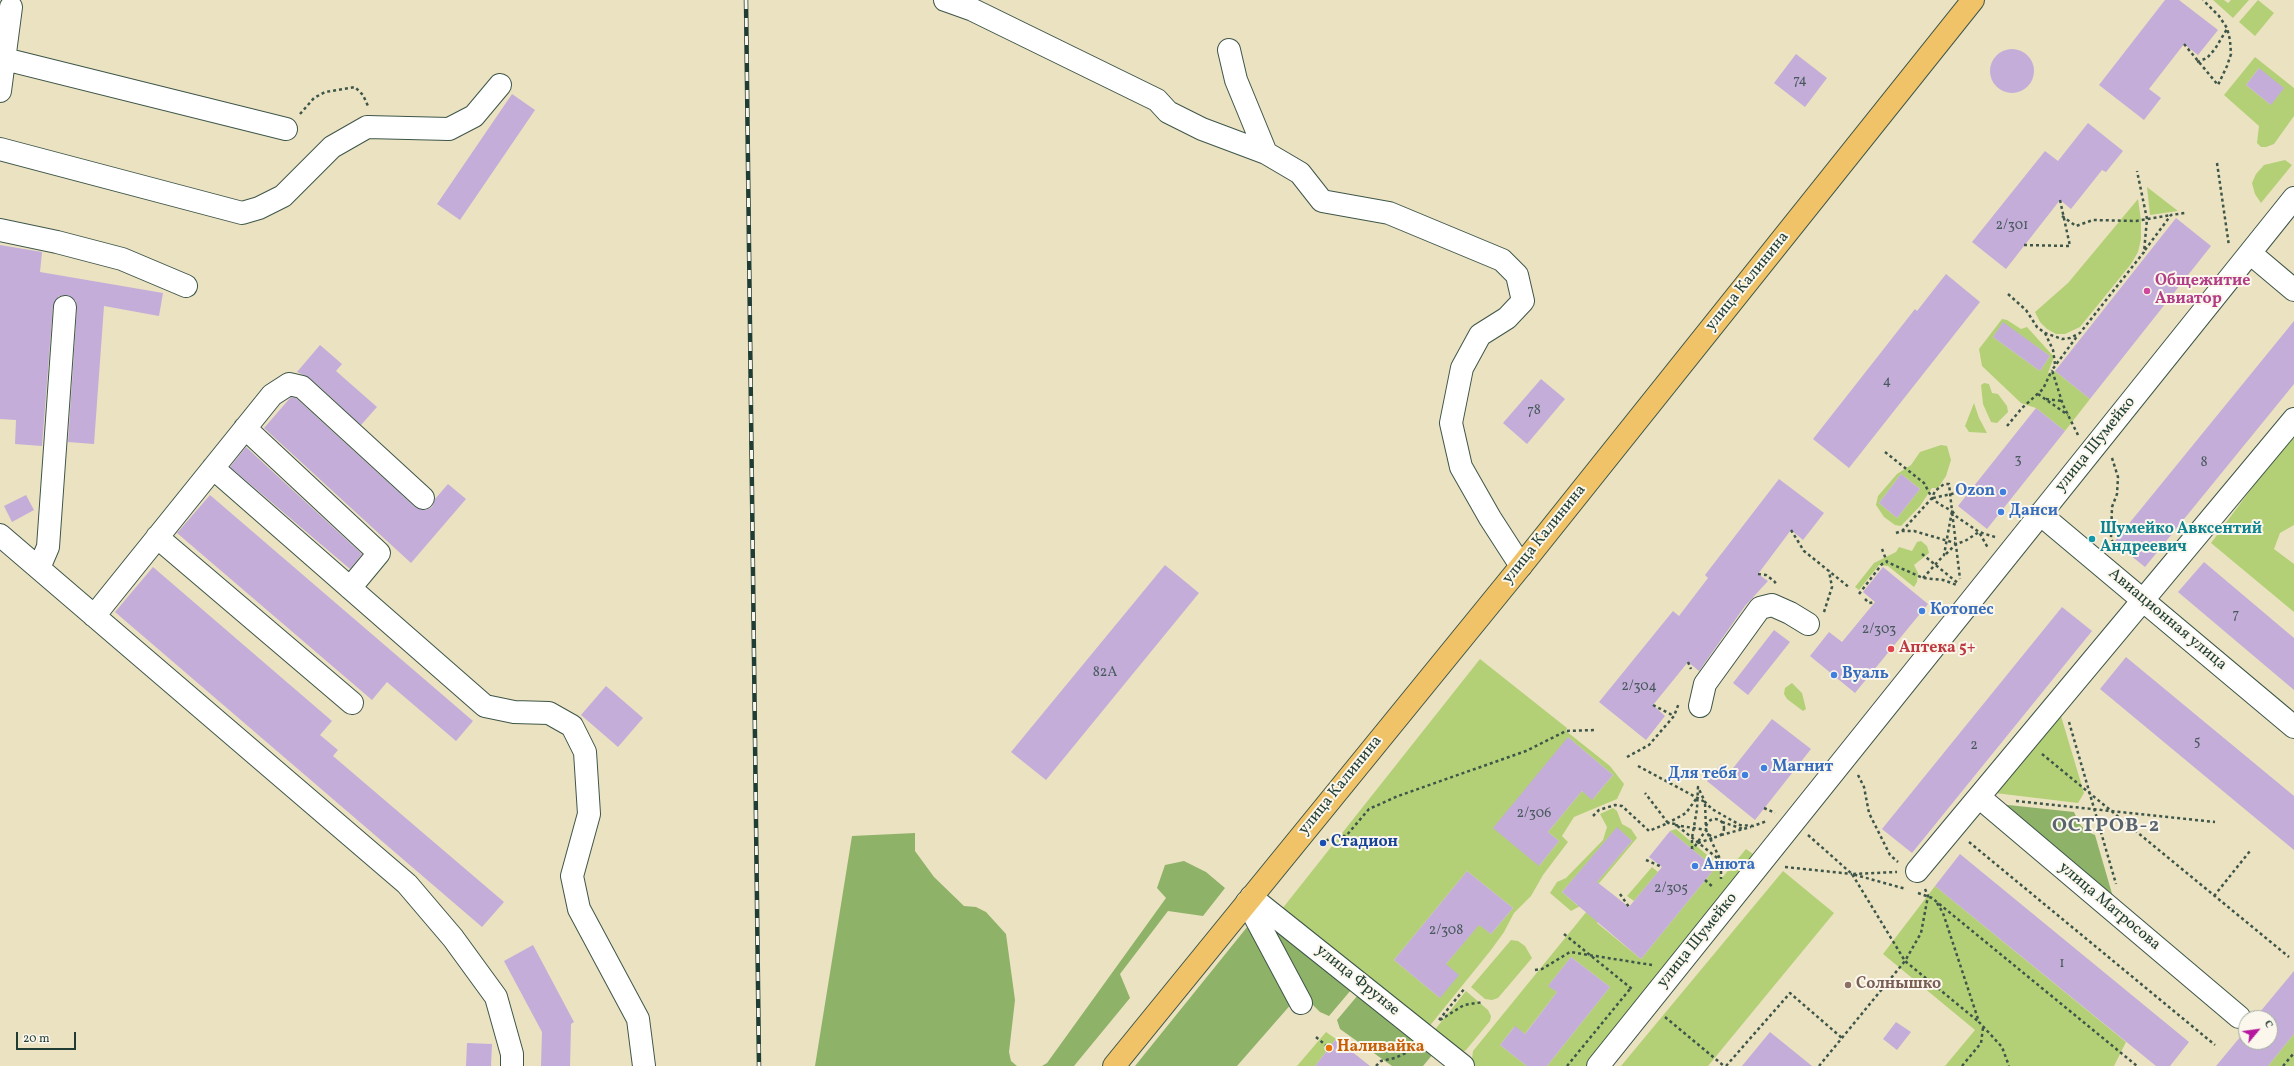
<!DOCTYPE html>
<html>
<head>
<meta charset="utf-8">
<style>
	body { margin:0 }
	#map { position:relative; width:2294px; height:1066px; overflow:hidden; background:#ebe2c1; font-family:Vollkorn,serif }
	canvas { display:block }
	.north { position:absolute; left:2238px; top:1010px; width:40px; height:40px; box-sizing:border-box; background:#fbf7ec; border:1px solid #a3ada2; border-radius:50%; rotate:61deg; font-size:11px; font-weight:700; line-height:16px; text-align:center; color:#1f3d34 }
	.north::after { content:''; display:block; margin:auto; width:14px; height:18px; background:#b5179e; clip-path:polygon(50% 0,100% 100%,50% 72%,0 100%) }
	.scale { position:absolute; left:16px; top:1032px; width:60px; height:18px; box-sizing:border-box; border:2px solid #1f3d34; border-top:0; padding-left:5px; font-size:12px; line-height:14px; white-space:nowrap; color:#1f3d34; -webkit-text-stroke:3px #fbf7ec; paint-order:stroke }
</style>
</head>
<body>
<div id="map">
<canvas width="2294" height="1066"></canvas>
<div class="north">С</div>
<div class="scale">20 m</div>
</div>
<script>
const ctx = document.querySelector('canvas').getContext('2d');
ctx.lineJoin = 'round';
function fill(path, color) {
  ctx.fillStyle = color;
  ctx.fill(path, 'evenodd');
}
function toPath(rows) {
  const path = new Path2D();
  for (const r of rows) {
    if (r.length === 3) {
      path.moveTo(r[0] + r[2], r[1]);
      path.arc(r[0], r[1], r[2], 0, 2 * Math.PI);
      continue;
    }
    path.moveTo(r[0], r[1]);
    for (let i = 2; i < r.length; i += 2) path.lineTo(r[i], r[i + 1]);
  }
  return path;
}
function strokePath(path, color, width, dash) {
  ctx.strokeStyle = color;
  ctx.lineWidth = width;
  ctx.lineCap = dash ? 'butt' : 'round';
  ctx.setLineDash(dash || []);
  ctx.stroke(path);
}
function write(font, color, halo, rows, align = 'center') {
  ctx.font = font + ' Vollkorn,serif';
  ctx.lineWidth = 4;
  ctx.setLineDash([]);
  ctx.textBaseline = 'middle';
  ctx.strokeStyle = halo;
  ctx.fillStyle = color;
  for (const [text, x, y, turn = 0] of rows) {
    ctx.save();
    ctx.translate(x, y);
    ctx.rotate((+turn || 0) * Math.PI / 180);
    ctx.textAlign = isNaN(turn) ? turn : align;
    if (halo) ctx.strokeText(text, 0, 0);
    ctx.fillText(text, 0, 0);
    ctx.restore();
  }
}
const green = toPath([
	[2213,0,2224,0,2228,3,2231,0,2249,0,2233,18],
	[2258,0,2274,13,2255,36,2239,22],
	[2255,57,2294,88,2294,116,2274,144,2266,147,2261,147,2257,143,2259,126,2224,95],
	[2259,68,2271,105,2246,85],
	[2285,160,2292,165,2261,203,2255,194,2252,183,2256,174,2264,165],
	[2147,187,2178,211,2150,215],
	[2138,199,2141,220,2141,239,2138,252,2131,264,2080,327,2065,334,2056,334,2047,329,2040,322,2035,312,2068,283],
	[2002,319,2007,320,2021,329,2027,327,2054,357,2048,373,2055,371,2090,399,2065,431,2036,408,2021,403,1982,366,1979,349],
	[2003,323,2050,356,2040,371,1993,337],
	[1984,383,1989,384,1992,393,1998,394,2007,406,2008,412,1997,423,1991,422,1983,404,1981,385],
	[1974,403,1979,418,1987,433,1969,432,1965,426],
	[2294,431,2294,525,2280,533,2274,549,2294,564,2294,612,2211,543],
	[1941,445,1947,446,1951,460,1946,476,1938,488,1932,488,1920,506,1901,526,1895,525,1884,517,1876,505,1878,496,1897,474,1911,465,1920,452],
	[1901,474,1920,489,1897,518,1879,503],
	[1921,541,1927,546,1929,553,1914,565,1918,573,1917,582,1914,587,1888,566,1879,565,1859,590,1855,587,1874,563,1896,552,1899,547,1912,551,1917,542],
	[1480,659,1567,728,1566,731,1610,766,1624,784,1617,799,1574,817,1562,836,1568,842,1543,875,1531,896,1514,913,1504,932,1491,950,1428,1028,1282,909],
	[1568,737,1613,775,1593,799,1582,791,1548,832,1559,841,1539,866],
	[1467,871,1513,908,1491,934,1479,924,1446,964,1440,998,1394,960],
	[1792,683,1802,693,1806,709,1803,711,1787,699,1784,694,1785,688],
	[2061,716,2084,793,2078,803,1995,793],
	[1613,808,1617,811,1622,824,1631,829,1637,838,1580,906,1571,911,1550,893,1557,882,1566,878,1603,840,1607,827,1600,814],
	[1617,828,1632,841,1577,905,1562,892],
	[1676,829,1718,864,1721,879,1746,849,1760,859,1594,1066,1547,1066,1610,987,1571,957,1549,985,1557,992,1527,1031,1525,1034,1514,1027,1500,1045,1527,1066,1475,1066,1472,1059,1473,1051,1605,889,1617,898,1597,923,1641,959,1715,868,1670,831],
	[1652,867,1658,872,1634,901,1627,896],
	[1783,871,1834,913,1708,1066,1621,1066],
	[1935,886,2126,1042,2114,1066,1945,1066,1975,1030,1883,954],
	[1511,940,1518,941,1525,946,1532,958,1498,998,1492,1000,1485,999,1471,987],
	[1466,991,1488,1010,1491,1016,1490,1021,1466,1050,1461,1053,1433,1032],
	[1326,1032,1336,1039,1315,1066,1297,1066],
	[2294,1034,2294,1066,2268,1066]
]);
const forest = toPath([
	[1999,804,2074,812,2079,823,2086,831,2095,835,2115,904],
	[915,833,915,851,934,877,964,906,976,907,986,912,1006,934,1015,1000,1009,1052,1011,1061,1017,1066,815,1066,852,836],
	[1184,861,1206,872,1225,888,1203,916,1168,911,1120,974,1130,998,1074,1066,1042,1066,1047,1063,1166,898,1157,888,1165,865],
	[1256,916,1351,990,1329,1016,1320,1012,1307,999,1293,1002,1237,1066,1135,1066],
	[1358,995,1433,1054,1423,1066,1392,1066,1340,1029,1337,1020]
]);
const building = toPath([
	[2165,0,2179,0,2218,30,2198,55,2184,44,2149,89,2161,98,2144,120,2099,85],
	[2012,71,22],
	[1796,54,1827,78,1805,107,1774,83],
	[2259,68,2284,88,2271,105,2246,85],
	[512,94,535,110,460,220,437,204],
	[2088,123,2123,151,2106,172,2102,170,2071,209,2060,200,2006,269,1972,242,2045,151,2058,161],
	[2176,218,2211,246,2090,399,2055,371],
	[0,245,42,252,40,272,163,293,159,316,104,306,94,444,68,442,77,308,76,301,66,295,59,296,53,306,42,446,15,444,16,420,0,419],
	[1946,274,1980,302,1849,468,1813,439,1915,309,1917,311],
	[2294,321,2294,384,2145,567,2114,542],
	[2003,322,2050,356,2040,371,1993,337],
	[320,345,342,364,336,371,377,407,361,425,310,378,297,372],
	[1541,379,1565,399,1527,444,1503,423],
	[291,397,296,398,415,507,426,510,432,507,435,499,448,484,466,499,411,563,264,428],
	[2036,408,2065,431,1987,529,1958,506],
	[246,447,362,554,350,569,230,467],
	[1901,474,1920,489,1897,518,1879,503],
	[1779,479,1824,513,1803,540,1791,530,1758,574,1768,581,1745,606,1699,671,1688,662,1653,705,1665,716,1646,740,1599,702,1673,611,1679,616,1708,578,1705,575],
	[26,495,34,510,12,522,4,506],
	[210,495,473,721,456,741,387,682,372,700,177,533],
	[2204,562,2294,638,2294,690,2178,592],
	[1165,565,1199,593,1046,780,1011,752],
	[153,567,332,721,320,735,338,750,333,756,504,902,482,927,115,612],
	[1883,567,1928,604,1855,693,1810,656,1829,632,1842,642,1875,602,1863,592],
	[2062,607,2092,631,1912,853,1882,829],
	[1774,630,1790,642,1748,695,1733,683],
	[2126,657,2294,796,2294,850,2100,689],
	[606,686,643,718,618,747,581,715],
	[1772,719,1811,749,1755,820,1707,781,1721,764,1730,772],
	[1568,737,1613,775,1592,800,1582,791,1548,832,1559,841,1539,866,1493,828],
	[1617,827,1632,841,1597,882,1629,907,1662,867,1649,857,1670,831,1715,868,1641,959,1562,892],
	[1960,854,2189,1042,2170,1066,2156,1066,1935,886],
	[1467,871,1513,908,1491,934,1479,925,1446,964,1459,975,1440,998,1394,960],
	[533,945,574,1022,571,1024,570,1066,541,1066,542,1032,504,961],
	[1571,957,1610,987,1547,1066,1527,1066,1500,1045,1515,1026,1525,1034,1557,992,1548,986],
	[2294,971,2294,1034,2268,1066,2216,1066,2246,1030,2246,1042,2270,1042,2270,1018,2255,1018],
	[1896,1022,1911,1032,1897,1050,1883,1039],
	[1770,1032,1812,1066,1742,1066],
	[1336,1039,1370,1066,1315,1066],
	[467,1043,492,1044,491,1066,466,1066]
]);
const path = toPath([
	[2184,44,2218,85,2227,66,2231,54,2230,40,2227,28,2219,16,2203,0],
	[2197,62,2207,58,2215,49,2227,29],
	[300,114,314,98,325,92,355,87,363,95,368,106],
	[2217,163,2229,246],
	[2062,216,2076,226,2093,220,2136,221,2171,215],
	[2024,245,2070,246,2060,200],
	[2145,250,2171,215,2185,213],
	[2008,294,2026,310,2037,327,2045,333,2062,339,2070,338,2080,333,2144,252,2147,219,2137,171],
	[2045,333,2053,350,2055,364],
	[2038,394,2068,415],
	[2046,399,2062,401],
	[2007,426,2022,408,2043,389,2052,370],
	[2078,435,2063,405,2052,370,2078,335],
	[1885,452,1924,483,1932,498,1939,504,1952,511],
	[2112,458,2118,477,2117,494,2112,507,2111,538,2116,550],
	[1933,498,1956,493],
	[1791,530,1804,551,1850,588],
	[1902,531,1932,498,1935,491,1944,484,1949,484,1952,511,1957,517,1979,532,1995,537],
	[1896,533,1902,531,1914,531,1955,543],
	[1882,549,1887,562,1923,578,1943,580,1957,585],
	[1922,554,1959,584],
	[1946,554,1956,544,1965,541,1979,532,1988,548],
	[1758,574,1766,575,1774,581,1777,585],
	[1923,578,1944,555,1952,511,1960,579],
	[1859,594,1882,564,1887,562],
	[1865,599,1869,603,1875,602],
	[1824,612,1832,587,1829,571],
	[1688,662,1691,669],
	[1653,705,1674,716],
	[2069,722,2116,884],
	[2042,754,2289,957],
	[1627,757,1649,745,1674,716,1679,703],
	[1638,766,1705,802,1706,830,1721,861],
	[1858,775,1864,787,1869,813,1890,855,1898,862],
	[1696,799,1686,813,1668,823,1675,824,1721,861,1721,879],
	[2016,801,2215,822],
	[1764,808,1775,813],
	[1593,816,1599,810,1615,805,1622,806,1649,831,1668,823,1645,793],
	[1715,828,9],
	[1722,822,1743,829],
	[1675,825,1706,830,1693,849],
	[1721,835,1751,827],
	[1808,835,1852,874,1897,872],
	[1326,841,1334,836,1346,836,1369,809,1398,796,1526,751,1566,731,1595,730],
	[1969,842,2215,1045],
	[1698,843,1716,837],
	[1692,849,1692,838,1697,809,1698,787,1705,802,1712,809,1740,825,1753,826,1767,821],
	[1646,860,1662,867],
	[1785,867,1852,874],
	[1705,880,1714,888],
	[1925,889,1928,896,1921,933,1905,961,1979,1022],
	[1918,893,1932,898,2137,1066],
	[1620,894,1629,907],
	[2214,896,2250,851],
	[1937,903,1943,913,1979,1022,2002,1047,2009,1066],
	[1564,934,1632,989],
	[1535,970,1542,969,1570,952,1652,965],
	[1665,1017,1724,1066],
	[1439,1020,1465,988],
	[1440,1020,1464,1005,1483,1002],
	[1316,1037,1329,1048],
	[1376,1066,1381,1061,1395,1058,1412,1050],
	[1567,1066,1630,989],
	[1726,1066,1790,993,1842,1038],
	[1819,1066,1905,961,1852,874,1906,889],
	[1962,1066,1981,1043,1983,1028],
	[2283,1066,2294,1053]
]);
const minor = toPath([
	[945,0,973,10,1157,100,1168,112,1202,129,1266,153,1300,173,1322,201,1389,213,1502,260,1517,275,1523,301,1507,318,1480,335,1462,368,1451,423,1461,467,1490,518,1521,566],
	[1229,50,1236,80,1266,153],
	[0,58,286,129],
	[0,91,11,7],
	[0,149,242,213,259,208,283,196,332,147,367,127,449,129,474,116,500,85],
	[0,230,57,242,122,259,186,286],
	[2250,253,2294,290],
	[245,428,379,553,350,588],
	[213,468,485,706,514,712,549,713,572,726,585,752,589,814,572,876,579,909,638,1019,644,1066],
	[2040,514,2294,727],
	[0,535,407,884,453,938,496,997,512,1054,512,1066],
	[157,537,352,703],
	[39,568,48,547,65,307],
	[94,616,272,395,289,384,302,387,423,498],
	[1700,706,1705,684,1760,608,1772,605,1790,613,1808,624],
	[1979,797,2239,1017],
	[1917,871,2294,419],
	[1251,897,1463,1066],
	[1247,902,1301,1003],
	[1598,1066,2294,198]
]);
const major = toPath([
	[1114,1066,1521,566,1973,0]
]);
const rail = toPath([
	[746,0,759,1066]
]);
const markers = [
	[2147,291,4,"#d1479c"],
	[2003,492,4,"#3f7fe0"],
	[2001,512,4,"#3f7fe0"],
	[2092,539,4,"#0f9aa8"],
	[1922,611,4,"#3f7fe0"],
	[1891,649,4,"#e0444e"],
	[1834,675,4,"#3f7fe0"],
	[1764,768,4,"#3f7fe0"],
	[1745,775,4,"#3f7fe0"],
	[1323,843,4,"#1a4fb4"],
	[1695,866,4,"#3f7fe0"],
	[1848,985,4,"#8d6e63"],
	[1329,1048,4,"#e8710a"]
];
const numberNames = [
	["74",1800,81],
	["2/301",2012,226],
	["4",1887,382],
	["78",1534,411],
	["3",2018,460],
	["8",2204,463],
	["7",2236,615],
	["2/303",1879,630],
	["82А",1105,673],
	["2/304",1639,687],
	["5",2197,742],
	["2",1974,746],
	["2/306",1534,814],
	["2/305",1671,889],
	["2/308",1446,931],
	["1",2062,964]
];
const streetNames = [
	["улица Калинина",1748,282,-51],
	["улица Шумейко",2096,445,-51],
	["улица Калинина",1545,535,-51],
	["Авиационная улица",2167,620,40],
	["улица Калинина",1341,786,-51],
	["улица Матросова",2109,907,40],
	["улица Шумейко",1698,941,-51],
	["улица Фрунзе",1357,981,39]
];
const hotelNames = [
	["Общежитие",2155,282],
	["Авиатор",2155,300]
];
const shopNames = [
	["Ozon",1995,492,"right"],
	["Данси",2009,512],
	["Котопес",1930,611],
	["Вуаль",1842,675],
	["Магнит",1772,768],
	["Для тебя",1737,775,"right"],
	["Анюта",1703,866]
];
const cultureNames = [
	["Шумейко Авксентий",2100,530],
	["Андреевич",2100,548]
];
const healthNames = [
	["Аптека 5+",1899,649]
];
const transitNames = [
	["Стадион",1331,843]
];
const educationNames = [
	["Солнышко",1856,985]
];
const foodNames = [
	["Наливайка",1337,1048]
];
const districtNames = [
	["ОСТРОВ-2",2106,827]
];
fill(green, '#b3d077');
fill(forest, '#8eb268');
fill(building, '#c4add9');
strokePath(minor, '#3e5649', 24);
strokePath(major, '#3e5649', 24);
strokePath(path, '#3e5649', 2.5, [3, 3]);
strokePath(minor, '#fff', 22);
strokePath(major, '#f1c369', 22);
strokePath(rail, '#1f3d34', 4.5);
strokePath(rail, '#fbf7ec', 3, [9]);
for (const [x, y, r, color] of markers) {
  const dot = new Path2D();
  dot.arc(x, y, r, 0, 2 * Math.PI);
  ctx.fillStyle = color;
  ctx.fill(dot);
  strokePath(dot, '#fbf7ec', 1.5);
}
write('14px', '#48595d', null, numberNames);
write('16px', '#1f3d34', '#fbf7ec', streetNames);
write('bold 16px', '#b23c85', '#fbf7ec', hotelNames, 'left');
write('bold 16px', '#366cbe', '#fbf7ec', shopNames, 'left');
write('bold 16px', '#0d838f', '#fbf7ec', cultureNames, 'left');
write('bold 16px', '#be3a42', '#fbf7ec', healthNames, 'left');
write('bold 16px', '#164399', '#fbf7ec', transitNames, 'left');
write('bold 16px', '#785e54', '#fbf7ec', educationNames, 'left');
write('bold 16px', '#c56008', '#fbf7ec', foodNames, 'left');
ctx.letterSpacing = '1px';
write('bold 20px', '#59646e', '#fbf7ec', districtNames);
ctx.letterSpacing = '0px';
</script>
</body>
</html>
